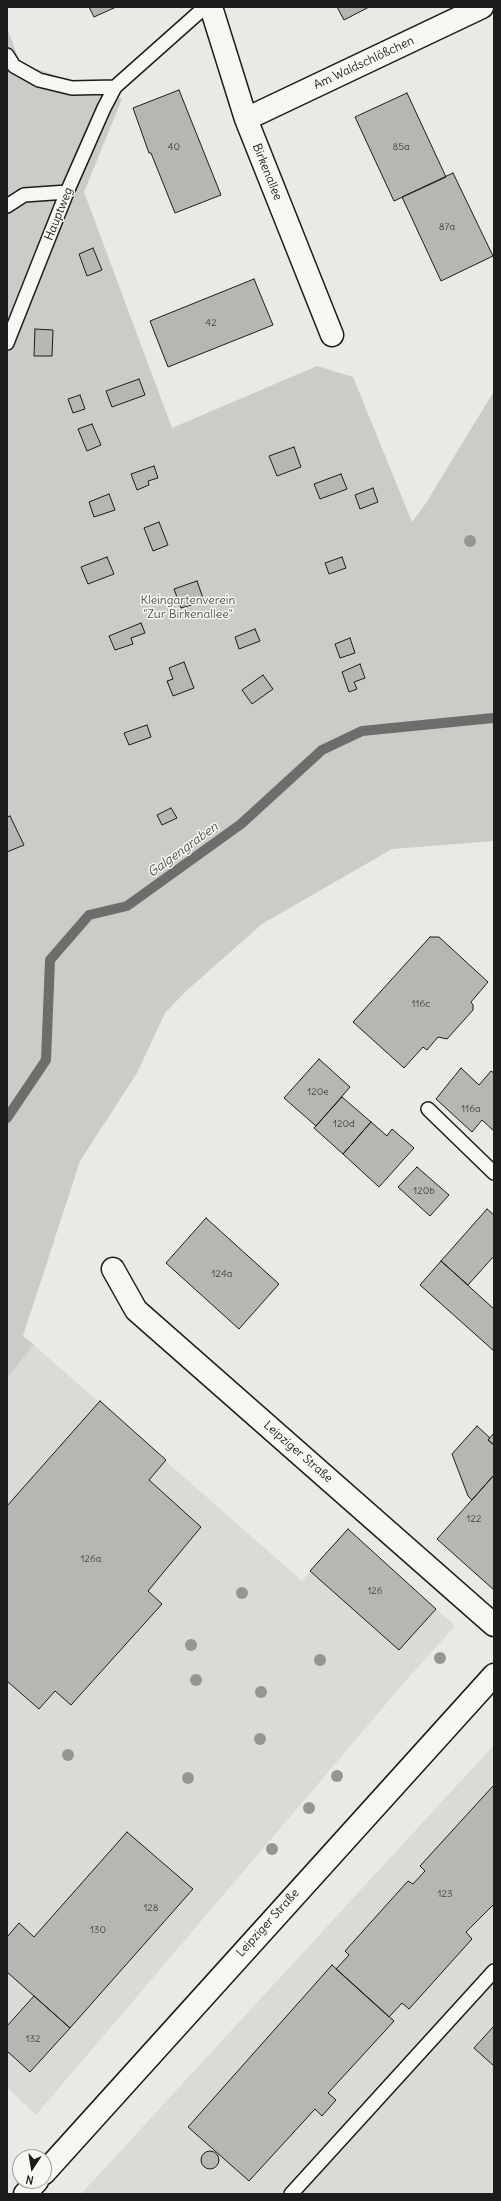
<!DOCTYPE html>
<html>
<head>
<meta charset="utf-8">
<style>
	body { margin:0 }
	#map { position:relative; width:501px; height:2201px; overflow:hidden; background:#e9e9e5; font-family:Delius,sans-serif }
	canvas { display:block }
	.frame { position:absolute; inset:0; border:8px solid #1c1c1c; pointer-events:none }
	.north { position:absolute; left:12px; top:2149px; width:40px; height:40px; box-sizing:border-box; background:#f6f6f2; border:1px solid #9f9f9c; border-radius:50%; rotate:192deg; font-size:11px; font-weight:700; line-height:16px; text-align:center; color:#1c1c1c }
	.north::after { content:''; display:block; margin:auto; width:14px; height:18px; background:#1c1c1c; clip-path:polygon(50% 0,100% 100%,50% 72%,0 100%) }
</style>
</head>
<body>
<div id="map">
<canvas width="501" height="2201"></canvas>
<div class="frame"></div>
<div class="north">N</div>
</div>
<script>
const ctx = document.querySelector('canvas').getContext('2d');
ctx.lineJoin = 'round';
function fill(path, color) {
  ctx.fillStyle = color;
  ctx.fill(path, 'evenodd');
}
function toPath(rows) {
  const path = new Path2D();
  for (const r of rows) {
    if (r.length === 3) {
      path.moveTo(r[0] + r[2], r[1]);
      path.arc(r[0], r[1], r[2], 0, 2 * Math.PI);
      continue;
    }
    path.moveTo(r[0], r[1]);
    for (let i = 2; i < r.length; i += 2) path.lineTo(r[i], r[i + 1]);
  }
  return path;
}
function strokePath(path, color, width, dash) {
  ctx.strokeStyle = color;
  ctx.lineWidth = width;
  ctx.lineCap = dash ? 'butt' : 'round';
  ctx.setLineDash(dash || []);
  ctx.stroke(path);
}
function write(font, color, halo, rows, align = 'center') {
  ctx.font = font + ' Delius,sans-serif';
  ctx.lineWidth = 3;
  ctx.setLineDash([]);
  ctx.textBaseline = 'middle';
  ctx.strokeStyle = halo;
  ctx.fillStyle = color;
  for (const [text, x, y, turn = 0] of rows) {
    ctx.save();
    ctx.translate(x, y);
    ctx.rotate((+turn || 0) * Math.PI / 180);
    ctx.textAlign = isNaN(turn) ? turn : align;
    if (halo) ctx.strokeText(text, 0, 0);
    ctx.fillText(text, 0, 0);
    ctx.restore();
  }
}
const built = toPath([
	[34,1345,302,1581,348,1529,455,1626,409,1677,36,2115,7,2087,7,1378],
	[494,1745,494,2194,81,2194,115,2157]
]);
const green = toPath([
	[7,27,20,63,122,99,84,192,172,428,317,366,353,377,412,522,426,503,494,391,494,841,392,849,262,924,185,992,165,1013,137,1073,80,1161,23,1336,34,1345,7,1378]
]);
const stream = toPath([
	[7,1118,46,1060,50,960,89,915,127,906,241,824,322,750,362,731,493,718]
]);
const building = toPath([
	[89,7,116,7,94,17,89,7],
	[337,7,369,7,344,20,337,7],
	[179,90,221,195,175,213,151,153,149,153,133,108,179,90],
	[407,93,446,177,394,201,355,117,407,93],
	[453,173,493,256,441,281,402,197,453,173],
	[93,248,102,270,87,276,79,254,93,248],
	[254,279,273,325,168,367,150,321,254,279],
	[35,329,53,330,52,356,34,356,35,329],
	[139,379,145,395,112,407,106,391,139,379],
	[80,395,85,409,73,413,68,399,80,395],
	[92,424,101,445,87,451,78,429,92,424],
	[294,447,301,467,277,476,269,456,294,447],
	[154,466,158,478,148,481,149,485,137,490,131,474,154,466],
	[341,474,347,489,320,499,314,484,341,474],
	[373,488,378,502,360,509,355,495,373,488],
	[109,494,115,510,94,517,89,502,109,494],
	[159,522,168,545,153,551,144,528,159,522],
	[107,557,114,574,88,584,81,567,107,557],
	[342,557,346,568,329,574,325,563,342,557],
	[197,581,204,601,181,608,174,589,197,581],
	[141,623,145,633,131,638,133,644,115,650,109,636,141,623],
	[255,629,260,641,239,649,235,637,255,629],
	[350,638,355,653,340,658,335,644,350,638],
	[184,662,194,688,173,696,167,681,173,679,169,668,184,662],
	[360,664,365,678,354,682,357,689,349,692,342,672,360,664],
	[263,675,273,689,252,704,242,690,263,675],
	[147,725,151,737,129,745,124,733,147,725],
	[171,808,177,818,162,825,157,815,171,808],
	[10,816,24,845,7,852,7,817,10,816],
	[430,937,439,937,488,982,471,1002,473,1005,473,1010,447,1039,438,1037,427,1050,423,1047,404,1068,353,1022,430,937],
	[319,1059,350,1087,316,1126,284,1098,319,1059],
	[461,1068,479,1085,491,1071,494,1073,494,1131,482,1120,472,1132,436,1099,461,1068],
	[342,1097,371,1122,343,1154,314,1128,342,1097],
	[371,1122,387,1136,392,1129,414,1148,379,1187,343,1154,371,1122],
	[417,1167,449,1195,430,1216,398,1187,417,1167],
	[487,1209,494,1215,494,1256,468,1285,441,1261,487,1209],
	[206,1218,279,1284,239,1329,166,1263,206,1218],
	[441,1261,494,1309,494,1351,420,1285,441,1261],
	[100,1401,166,1460,149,1480,201,1527,148,1591,162,1604,71,1705,55,1691,39,1709,7,1681,7,1506,100,1401],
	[477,1426,490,1438,488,1440,494,1445,494,1475,472,1500,468,1496,452,1454,477,1426],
	[494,1433,494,1445,488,1440,494,1433],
	[494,1475,494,1590,437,1539,494,1475],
	[348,1529,436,1609,399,1650,310,1571,348,1529],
	[494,1785,494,1904,466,1932,472,1939,409,2009,402,2003,389,2017,336,1969,349,1955,345,1951,408,1881,413,1884,425,1871,420,1866,494,1785],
	[127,1832,193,1889,70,2028,7,1972,7,1937,19,1923,34,1937,127,1832],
	[332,1965,394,2021,328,2093,336,2100,322,2116,315,2109,249,2181,188,2127,332,1965],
	[34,1996,70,2028,30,2072,7,2051,7,2026,34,1996],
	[494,2026,494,2066,474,2048,494,2026],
	[210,2160,9]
]);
const lane = toPath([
	[7,55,14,66,39,80,72,88,115,87],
	[7,206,24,195,67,192],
	[7,343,67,192,104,108,115,87,205,7],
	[428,1109,494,1173],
	[291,2194,494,1971]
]);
const street = toPath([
	[211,7,246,119,332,335],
	[246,119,482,7],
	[113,1269,136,1310,494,1625]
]);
const secondary = toPath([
	[44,2173,494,1675],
	[25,2194,37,2181]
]);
const trees = [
	[470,541],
	[242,1593],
	[191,1645],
	[440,1658],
	[320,1660],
	[196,1680],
	[261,1692],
	[260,1739],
	[68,1755],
	[337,1776],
	[188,1778],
	[309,1808],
	[272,1849]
];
const numberNames = [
	["40",174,147],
	["85a",401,147],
	["87a",447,227],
	["42",211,323],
	["116c",421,1004],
	["120e",318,1092],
	["116a",471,1109],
	["120d",344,1124],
	["120b",424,1191],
	["124a",222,1274],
	["122",474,1519],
	["126a",91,1559],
	["126",375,1591],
	["123",445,1894],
	["128",151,1908],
	["130",98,1930],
	["132",33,2039]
];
const streetNames = [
	["Am Waldschlößchen",364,63,-25],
	["Birkenallee",267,172,68],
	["Hauptweg",59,214,-68],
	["Leipziger Straße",298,1452,41],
	["Leipziger Straße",268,1923,-48]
];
const parkNames = [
	["Kleingartenverein",188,601],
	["\"Zur Birkenallee\"",188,615]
];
const waterNames = [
	["Galgengraben",183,850,-36]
];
fill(built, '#dadad6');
fill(green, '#cbcbc7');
strokePath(stream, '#6d6d6c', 10);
fill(building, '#b6b6b3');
strokePath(building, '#1c1c1c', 1);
strokePath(lane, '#1c1c1c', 16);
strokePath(street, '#1c1c1c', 25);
strokePath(secondary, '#1c1c1c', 25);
strokePath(lane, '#f6f6f2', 13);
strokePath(street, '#f6f6f2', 22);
strokePath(secondary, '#f6f6f2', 22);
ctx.fillStyle = '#959592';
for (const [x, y] of trees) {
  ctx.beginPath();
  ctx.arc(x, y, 6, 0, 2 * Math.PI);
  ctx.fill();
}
write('10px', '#424242', null, numberNames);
write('12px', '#1c1c1c', '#f6f6f2', streetNames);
write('12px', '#51514f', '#f6f6f2', parkNames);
write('italic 13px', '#525251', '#f6f6f2', waterNames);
</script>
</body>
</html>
